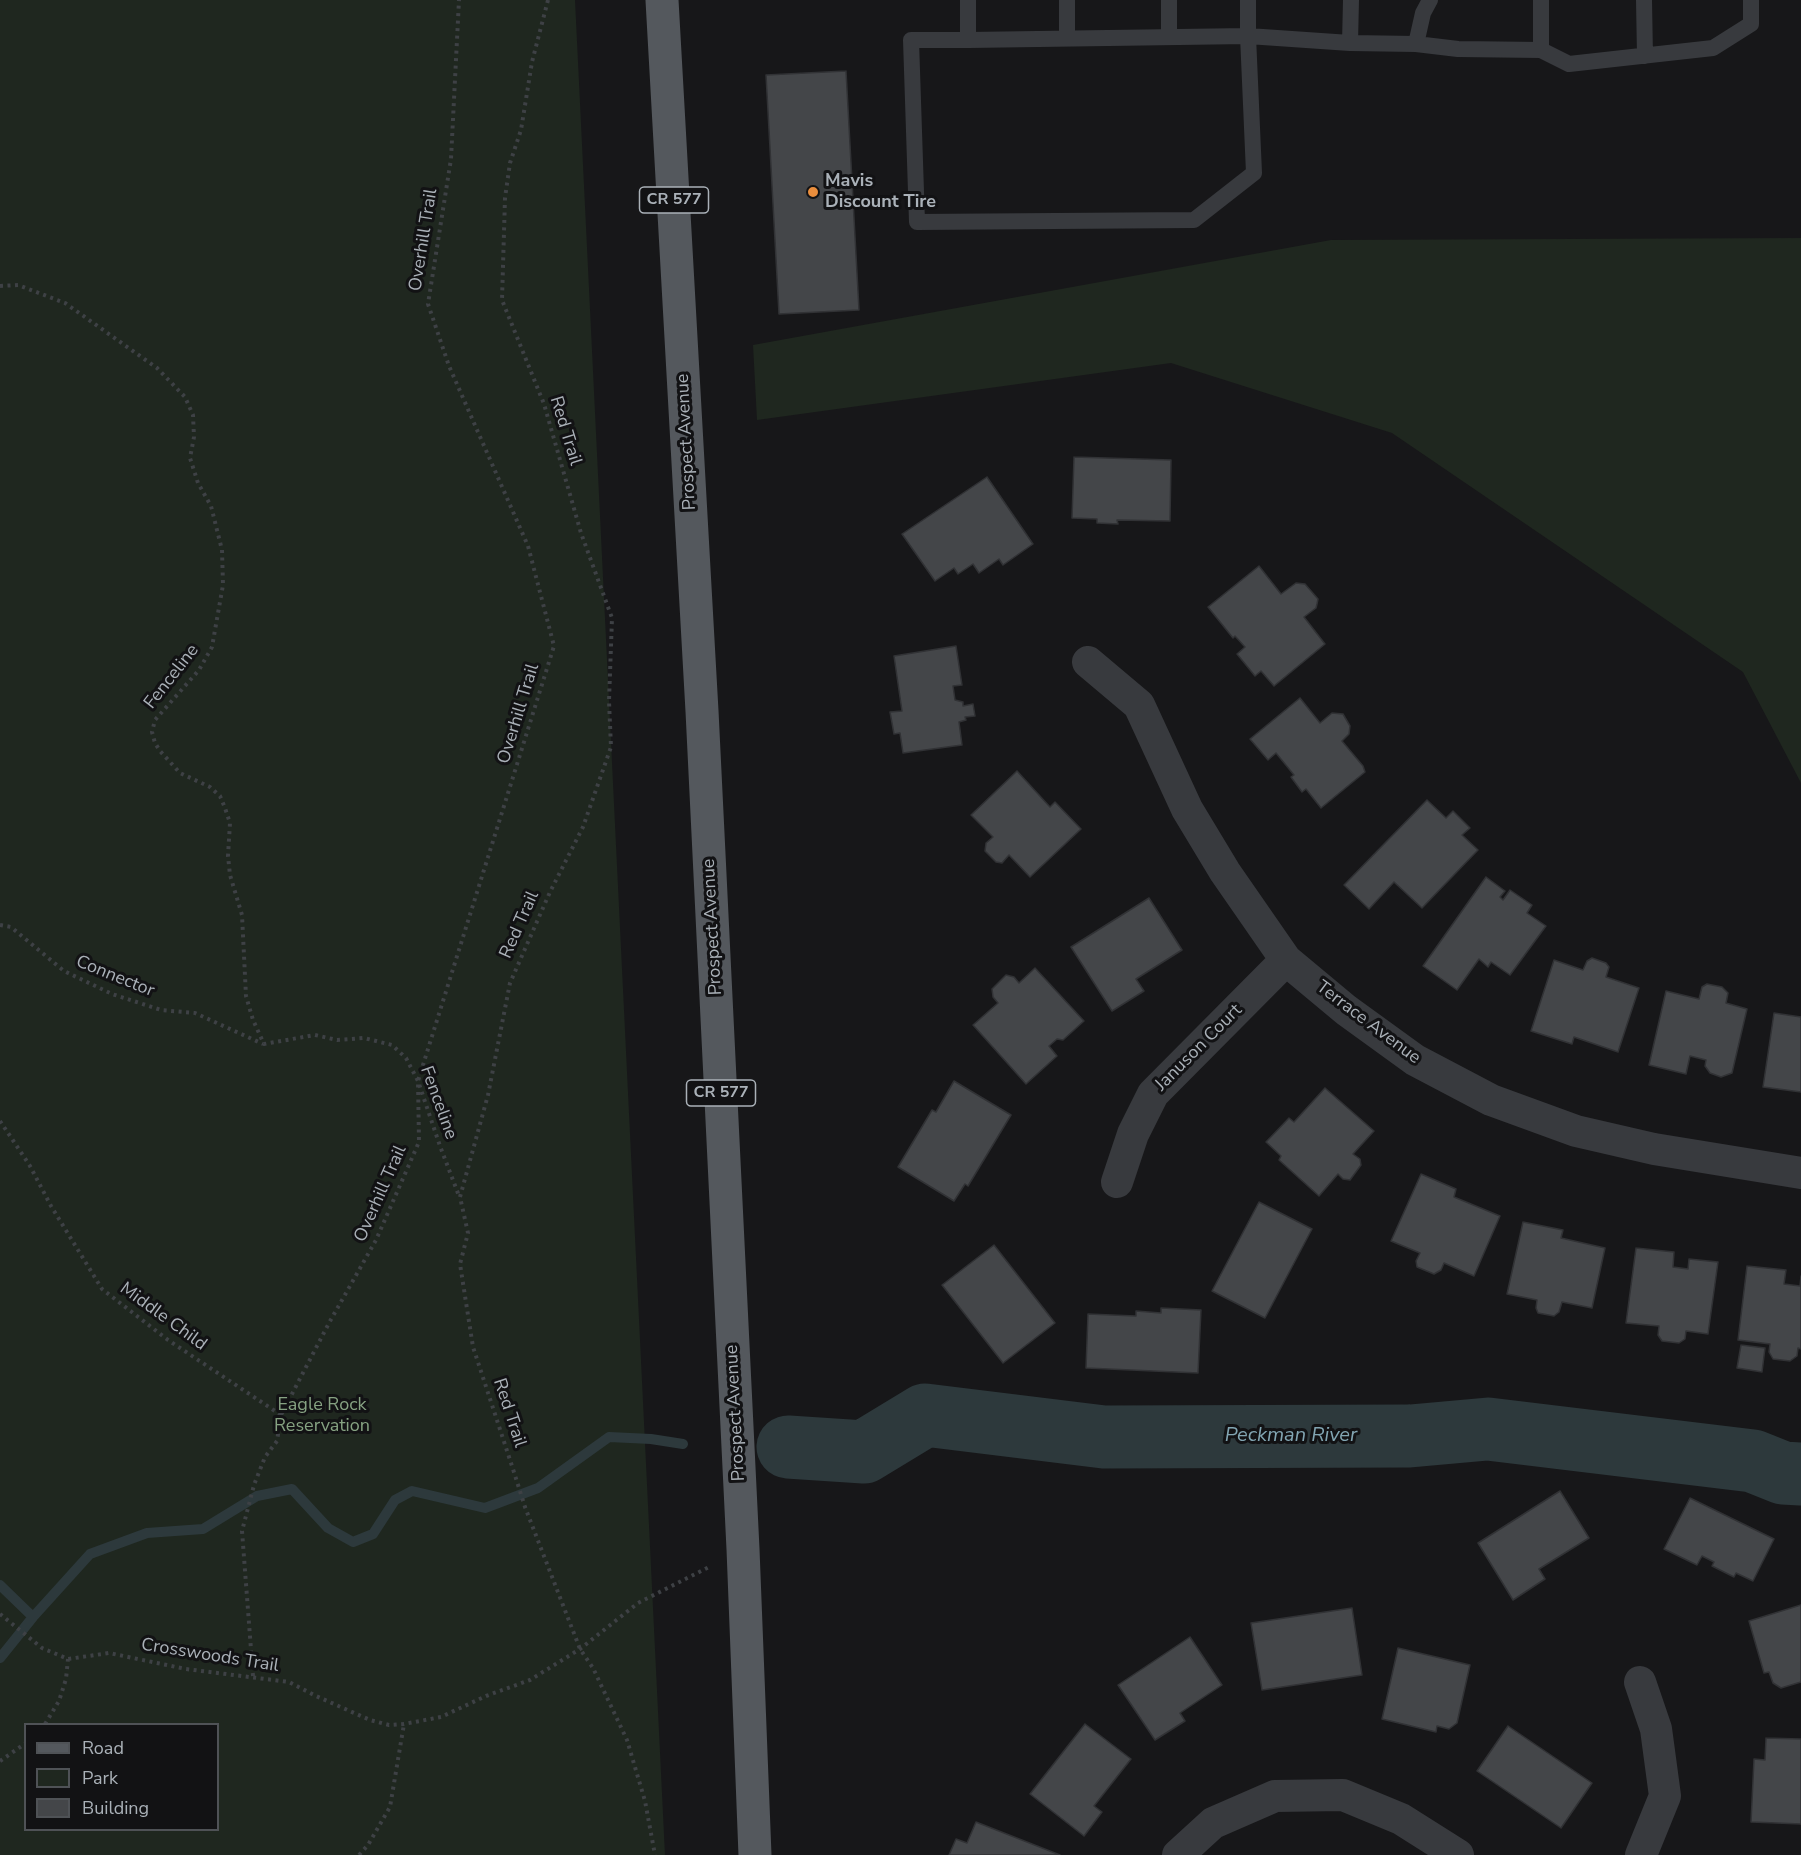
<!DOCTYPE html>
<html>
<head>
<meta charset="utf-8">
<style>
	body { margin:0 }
	#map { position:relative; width:1801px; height:1855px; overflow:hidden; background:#171719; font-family:"Nunito Sans",sans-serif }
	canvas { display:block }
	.legend { position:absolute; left:24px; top:1723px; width:195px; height:108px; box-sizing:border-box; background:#121214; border:2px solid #4f5256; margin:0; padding:8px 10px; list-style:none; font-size:18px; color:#aab1b8 }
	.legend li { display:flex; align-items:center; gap:12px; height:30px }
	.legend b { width:30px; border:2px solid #4f5256 }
</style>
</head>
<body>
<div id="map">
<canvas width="1801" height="1855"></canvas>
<ul class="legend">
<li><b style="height:8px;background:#54585d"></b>Road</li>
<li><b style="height:16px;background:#1f271f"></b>Park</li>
<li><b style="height:16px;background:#444649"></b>Building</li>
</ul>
</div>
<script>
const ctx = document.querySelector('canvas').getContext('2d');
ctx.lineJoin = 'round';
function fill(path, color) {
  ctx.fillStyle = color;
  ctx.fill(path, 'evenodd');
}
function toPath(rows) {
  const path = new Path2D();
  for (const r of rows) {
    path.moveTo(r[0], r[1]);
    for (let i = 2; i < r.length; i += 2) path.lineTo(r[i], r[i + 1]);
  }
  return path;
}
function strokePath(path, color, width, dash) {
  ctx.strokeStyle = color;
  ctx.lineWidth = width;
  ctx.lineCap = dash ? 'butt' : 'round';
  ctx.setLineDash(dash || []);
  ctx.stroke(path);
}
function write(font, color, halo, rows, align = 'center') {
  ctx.font = font + ' "Nunito Sans",sans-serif';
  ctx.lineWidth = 6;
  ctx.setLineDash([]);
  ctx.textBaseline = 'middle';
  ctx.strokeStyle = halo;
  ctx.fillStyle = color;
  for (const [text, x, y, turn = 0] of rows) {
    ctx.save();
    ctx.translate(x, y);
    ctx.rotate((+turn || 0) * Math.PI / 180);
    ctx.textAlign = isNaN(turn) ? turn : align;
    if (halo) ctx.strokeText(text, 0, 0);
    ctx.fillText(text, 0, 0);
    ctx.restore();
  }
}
const green = toPath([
	[0,0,575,0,665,1855,0,1855],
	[218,1724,218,1830,26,1830,26,1724],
	[1801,238,1801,783,1743,672,1392,433,1171,363,757,420,753,345,1331,240]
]);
const stream = toPath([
	[0,1585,33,1617],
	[0,1658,33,1617,90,1554,147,1533,203,1529,257,1496,292,1489,328,1528,353,1542,373,1534,395,1500,412,1491,485,1508,538,1488,609,1437,651,1439,683,1444]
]);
const river = toPath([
	[788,1447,864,1452,925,1415,1104,1437,1410,1436,1488,1429,1753,1461,1783,1473,1801,1474]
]);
const building = toPath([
	[846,71,859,310,779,314,766,75,846,71],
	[1074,457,1171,460,1170,521,1117,520,1118,524,1097,523,1097,519,1072,518,1074,457],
	[987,477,1033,544,1003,565,999,559,979,573,973,564,958,574,954,568,935,581,902,534,987,477],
	[1259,566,1281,594,1296,583,1305,584,1318,599,1317,604,1316,608,1304,617,1325,644,1274,686,1261,671,1255,676,1237,654,1245,647,1235,636,1233,638,1208,607,1259,566],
	[956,646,962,685,953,686,955,700,963,702,963,706,973,704,975,716,965,717,966,720,959,722,962,745,903,753,900,733,894,734,890,712,902,711,894,656,956,646],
	[1300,698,1320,723,1332,713,1343,714,1350,726,1349,734,1342,741,1363,766,1365,772,1321,808,1306,789,1302,792,1291,777,1294,775,1276,753,1268,760,1250,739,1300,698],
	[1017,771,1050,807,1055,802,1081,829,1030,877,1009,855,1002,863,996,862,985,851,986,843,993,837,971,815,1017,771],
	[1427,800,1446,818,1453,811,1470,828,1462,835,1478,850,1422,908,1394,882,1369,909,1344,885,1427,800],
	[1486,877,1505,891,1500,897,1503,900,1510,890,1532,905,1527,913,1546,926,1510,975,1491,962,1488,967,1479,959,1457,990,1423,966,1486,877],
	[1149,898,1182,950,1136,979,1144,991,1112,1011,1071,947,1149,898],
	[1592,958,1606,963,1609,967,1606,977,1639,988,1618,1052,1574,1037,1572,1044,1531,1031,1554,960,1583,970,1587,961,1592,958],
	[1035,968,1084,1021,1063,1040,1057,1039,1049,1046,1057,1056,1026,1084,973,1025,998,1003,993,997,992,989,1006,975,1014,977,1019,983,1035,968],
	[1707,984,1722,987,1728,993,1726,1003,1747,1009,1732,1073,1721,1077,1710,1073,1705,1066,1706,1060,1690,1056,1686,1074,1649,1065,1666,991,1699,999,1702,987,1707,984],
	[1774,1013,1801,1017,1801,1092,1763,1087,1774,1013],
	[954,1081,1011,1115,968,1186,965,1184,954,1201,898,1167,932,1110,936,1112,954,1081],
	[1325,1088,1374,1131,1353,1154,1360,1159,1361,1165,1350,1180,1343,1179,1338,1174,1319,1196,1279,1160,1281,1156,1266,1142,1289,1118,1294,1122,1325,1088],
	[1421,1174,1456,1189,1454,1197,1500,1216,1474,1276,1444,1263,1441,1270,1434,1274,1417,1267,1416,1261,1420,1253,1391,1241,1421,1174],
	[1259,1202,1312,1229,1265,1318,1212,1291,1259,1202],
	[1523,1222,1563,1230,1561,1238,1605,1248,1592,1308,1562,1302,1559,1312,1554,1316,1538,1313,1536,1308,1537,1300,1507,1294,1523,1222],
	[994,1245,1055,1323,1003,1363,942,1285,994,1245],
	[1636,1248,1674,1252,1673,1267,1688,1269,1689,1259,1718,1262,1708,1334,1686,1331,1685,1339,1679,1343,1662,1341,1658,1335,1659,1326,1626,1323,1636,1248],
	[1747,1266,1786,1270,1784,1284,1800,1286,1801,1276,1801,1349,1798,1348,1797,1356,1790,1361,1773,1359,1769,1352,1770,1344,1738,1340,1747,1266],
	[1161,1308,1201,1310,1198,1373,1086,1368,1088,1314,1136,1316,1136,1311,1161,1313,1161,1308],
	[1741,1345,1765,1348,1762,1372,1737,1368,1741,1345],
	[1560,1491,1589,1538,1539,1569,1545,1579,1513,1600,1478,1543,1560,1491],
	[1690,1498,1774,1539,1753,1581,1736,1573,1734,1577,1712,1566,1714,1562,1702,1556,1697,1565,1664,1549,1690,1498],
	[1801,1605,1801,1682,1781,1688,1773,1683,1769,1672,1764,1673,1749,1621,1801,1605],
	[1352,1608,1362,1675,1262,1690,1251,1623,1352,1608],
	[1190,1637,1222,1685,1180,1713,1185,1721,1155,1740,1118,1685,1190,1637],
	[1398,1648,1470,1665,1457,1723,1449,1729,1437,1726,1436,1732,1382,1719,1398,1648],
	[1085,1724,1131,1759,1094,1806,1102,1812,1084,1836,1030,1794,1085,1724],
	[1508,1726,1592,1783,1561,1828,1477,1771,1508,1726],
	[1766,1738,1801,1739,1801,1824,1751,1822,1754,1759,1765,1760,1766,1738],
	[976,1822,1060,1855,949,1855,956,1839,967,1843,976,1822]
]);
const path = toPath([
	[548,0,532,62,521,130,510,163,505,198,502,300,544,404,581,533,612,618,609,701,611,747,583,827,550,892,510,983,488,1095,460,1197,468,1233,460,1264,473,1347,512,1466,525,1507,580,1649,593,1668,627,1740,645,1801,655,1855],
	[0,286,18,285,65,303,157,368,185,397,193,415,194,437,190,458,198,483,211,506,222,550,223,585,212,647,199,670,155,720,152,732,155,743,160,751,180,773,210,787,220,796,225,808,230,823,228,856,230,875,242,915,246,996,253,1020,264,1044,315,1035,337,1040,364,1038,392,1045,406,1058,418,1081,440,1146,459,1196],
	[0,925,11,927,64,971,112,994,161,1010,195,1013,263,1044],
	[0,1121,30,1166,51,1206,102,1289,168,1340,281,1415],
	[0,1614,42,1648,68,1659,109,1653,186,1669,289,1682,316,1696,370,1720,389,1725,404,1724,441,1717,486,1696,530,1680,580,1649,638,1603,711,1566],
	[253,1676,242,1531,254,1485,265,1457,277,1441,281,1415,329,1323,376,1240,419,1142,418,1081,554,646,528,546,449,366,428,304,451,159,459,0],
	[45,1724,59,1701,66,1679,68,1659],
	[0,1761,26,1743],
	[359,1855,368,1845,390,1807,404,1724]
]);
const lane = toPath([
	[968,0,968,40,1248,36,1350,43,1416,44,1458,49,1541,50],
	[1169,0,1169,37],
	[1541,0,1541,50,1569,64,1713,48,1751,24,1751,0],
	[1644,0,1645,56],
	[1067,38,1067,0],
	[968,40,911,40,917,222,1194,220,1254,173,1248,36,1248,0],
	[1350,43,1351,0],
	[1416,44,1423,13,1430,0]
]);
const street = toPath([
	[1088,662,1139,705,1187,809,1225,872,1286,960,1346,1010,1415,1060,1491,1100,1576,1131,1654,1149,1801,1173],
	[1117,1182,1133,1134,1153,1094,1286,960],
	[1640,1682,1656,1729,1665,1796,1641,1855],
	[1178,1855,1213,1823,1275,1796,1343,1795,1401,1819,1458,1855]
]);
const primary = toPath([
	[662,0,702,711,743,1549,755,1855]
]);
const markers = [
	[813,192,6,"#ea8e3d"]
];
const shields = [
	[674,200,69],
	[721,1093,69]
];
const shieldNames = [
	["CR 577",674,200],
	["CR 577",721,1093]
];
const poiNames = [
	["Mavis",825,182],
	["Discount Tire",825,203]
];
const streetNames = [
	["Overhill Trail",424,240,-81],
	["Red Trail",565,431,73],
	["Prospect Avenue",687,442,-93],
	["Fenceline",172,677,-52],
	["Overhill Trail",519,714,-73],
	["Red Trail",520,925,-66],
	["Prospect Avenue",713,927,-93],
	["Connector",115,977,22],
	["Terrace Avenue",1368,1023,37],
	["Januson Court",1199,1048,-45],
	["Fenceline",438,1103,70],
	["Overhill Trail",381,1194,-66],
	["Middle Child",163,1317,36],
	["Red Trail",509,1413,72],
	["Prospect Avenue",736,1413,-93],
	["Crosswoods Trail",210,1656,9]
];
const parkNames = [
	["Eagle Rock",322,1406],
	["Reservation",322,1427]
];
const waterNames = [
	["Peckman River",1291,1436]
];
fill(green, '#1f271f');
strokePath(stream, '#2d393c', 10);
strokePath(river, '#2d393c', 63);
fill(building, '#444649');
strokePath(building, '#313235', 1.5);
strokePath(path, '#3e4145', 4, [3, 4.5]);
strokePath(lane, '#383a3e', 16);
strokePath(street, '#383a3e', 32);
strokePath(primary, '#54585d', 33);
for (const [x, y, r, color] of markers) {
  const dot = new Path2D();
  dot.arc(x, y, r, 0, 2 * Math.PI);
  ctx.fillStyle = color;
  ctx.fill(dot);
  strokePath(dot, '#121214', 2);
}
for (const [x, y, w] of shields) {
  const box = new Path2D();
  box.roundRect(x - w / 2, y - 13, w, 26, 4.5);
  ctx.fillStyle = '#121214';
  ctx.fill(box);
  strokePath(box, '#aab1b8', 1.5);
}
write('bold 16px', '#aab1b8', null, shieldNames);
write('bold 18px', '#aab1b8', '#121214', poiNames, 'left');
write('18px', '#aab1b8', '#121214', streetNames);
write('18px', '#86a282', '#121214', parkNames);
write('italic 20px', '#82a5b2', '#121214', waterNames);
</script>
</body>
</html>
